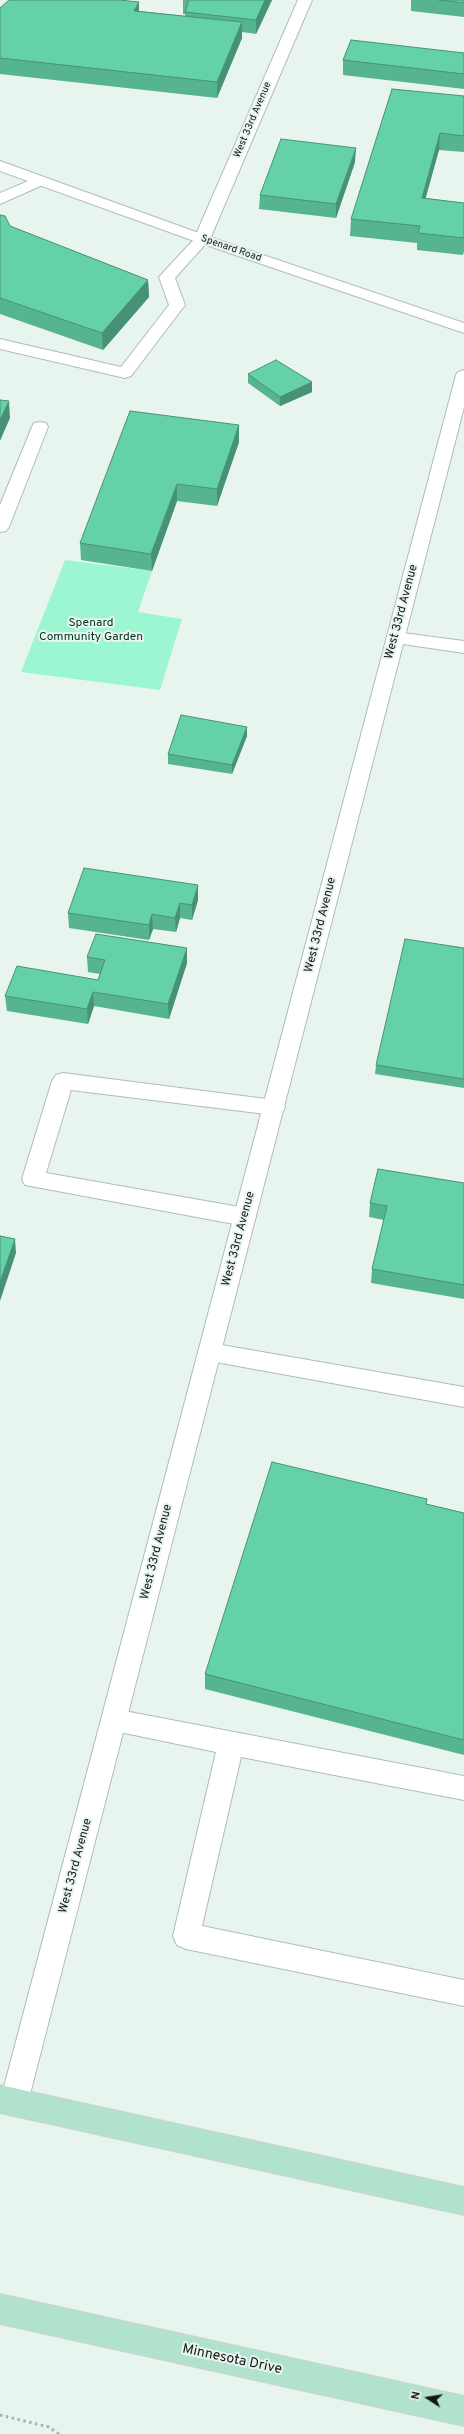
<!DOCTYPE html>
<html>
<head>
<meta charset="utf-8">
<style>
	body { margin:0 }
	#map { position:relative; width:464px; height:2434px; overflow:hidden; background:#e8f5ef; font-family:Overpass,sans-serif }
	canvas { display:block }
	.north { position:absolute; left:408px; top:2378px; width:40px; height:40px; -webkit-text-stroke:3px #e8f5ef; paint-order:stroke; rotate:282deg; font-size:11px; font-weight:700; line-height:16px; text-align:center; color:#121715 }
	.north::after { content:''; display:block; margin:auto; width:14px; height:18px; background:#121715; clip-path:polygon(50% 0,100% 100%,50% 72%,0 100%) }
</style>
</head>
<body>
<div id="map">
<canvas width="464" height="2434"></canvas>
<div class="north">N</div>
</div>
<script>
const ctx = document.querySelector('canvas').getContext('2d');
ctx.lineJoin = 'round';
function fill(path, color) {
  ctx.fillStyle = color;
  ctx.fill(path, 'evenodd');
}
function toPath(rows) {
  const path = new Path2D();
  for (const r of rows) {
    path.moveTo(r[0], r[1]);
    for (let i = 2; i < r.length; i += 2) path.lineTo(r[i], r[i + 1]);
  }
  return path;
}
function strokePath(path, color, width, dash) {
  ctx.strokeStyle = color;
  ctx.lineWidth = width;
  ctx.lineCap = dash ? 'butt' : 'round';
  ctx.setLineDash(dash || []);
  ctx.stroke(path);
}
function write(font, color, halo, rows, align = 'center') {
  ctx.font = font + ' Overpass,sans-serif';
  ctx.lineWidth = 4;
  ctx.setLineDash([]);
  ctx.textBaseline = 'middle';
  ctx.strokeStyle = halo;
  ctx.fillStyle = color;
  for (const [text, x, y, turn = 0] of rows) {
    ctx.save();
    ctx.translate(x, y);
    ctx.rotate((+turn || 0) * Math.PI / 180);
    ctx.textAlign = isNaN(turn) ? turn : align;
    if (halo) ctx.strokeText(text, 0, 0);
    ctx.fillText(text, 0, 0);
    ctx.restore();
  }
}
const green = toPath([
	[65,560,152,571,138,612,182,619,160,690,21,672]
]);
const path = toPath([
	[0,2415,49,2427,59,2434]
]);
const lane = toPath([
	[40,176,48,181,45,184,0,204,0,193,40,176],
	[202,234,210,239,175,278,185,305,131,376,125,378,0,349,0,339,121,367,169,305,159,277,197,236,202,234],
	[40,422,46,423,48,427,9,527,6,531,0,532,0,505,32,427,34,423,40,422],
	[395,632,464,641,464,653,389,642,386,638,389,634,395,632],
	[63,1073,282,1101,285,1107,282,1113,274,1115,71,1090,46,1173,245,1208,253,1211,256,1217,253,1223,245,1226,25,1185,22,1179,52,1081,56,1075,63,1073],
	[210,1343,464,1387,464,1407,210,1361,202,1359,199,1352,202,1345,210,1343],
	[114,1709,464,1776,464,1800,241,1757,202,1926,464,1980,464,2006,186,1949,177,1945,173,1936,216,1752,105,1729,101,1721,105,1713,114,1709]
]);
const street = toPath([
	[298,0,312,0,210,239,202,244,197,242,194,239,298,0],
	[464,370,464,407,28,2102,24,2112,14,2116,4,2112,0,2102,456,375,458,372,464,370]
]);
const secondary = toPath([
	[0,161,207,236,464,323,464,333,197,242,0,171,0,161]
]);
const primary = toPath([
	[0,2085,464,2187,464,2215,0,2113,0,2085],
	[0,2294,464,2396,464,2426,0,2324,0,2294]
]);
const wall = toPath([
	[183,0,272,0,256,34,242,32,242,38,217,98,0,74,0,8,139,2,139,11,185,16,185,14,183,14],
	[411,0,464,0,464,17,411,11],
	[464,53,464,89,343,75,343,60],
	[464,96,464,152,439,150,425,198,464,203,464,251,463,255,417,250,417,243,350,236,351,219],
	[355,162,336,218,259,209,260,195],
	[0,215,10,226,148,280,149,297,103,350,0,314],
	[248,374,312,382,312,392,280,406,248,383],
	[239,425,239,442,217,506,177,501,152,571,81,560,80,543],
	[247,727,247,736,232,774,168,764,168,754],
	[198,900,192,920,180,918,176,932,153,929,149,940,69,928,68,913],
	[464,948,464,1088,375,1074,376,1065],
	[87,957,187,963,169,1019,94,1006,88,1024,7,1011,5,996,98,980,100,974,88,972],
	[464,1183,464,1299,371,1283,372,1269,384,1220,369,1217,370,1203],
	[427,1499,426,1504,464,1513,464,1755,205,1689,205,1674]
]);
const shadedWall = toPath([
	[265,0,272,0,256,34,256,20],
	[139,2,139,18,134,11],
	[242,22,242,38,217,98,217,82],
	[440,133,439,150,421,215,422,198],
	[356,148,355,162,336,218,336,204],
	[148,280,149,297,103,350,102,333],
	[312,382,312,392,280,406,280,397],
	[9,401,10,418,0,441,0,420],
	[239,425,239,442,217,506,217,489],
	[177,484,177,501,152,571,151,554],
	[247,727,247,736,232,774,232,765],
	[198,885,198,900,192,920,192,905],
	[180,903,180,918,176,932,175,918],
	[152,914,153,929,149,940,149,925],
	[187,948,187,963,169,1019,168,1004],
	[93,992,94,1006,88,1024,87,1009],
	[15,1239,16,1253,0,1301,0,1282]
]);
const building = toPath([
	[9,0,119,0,139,2,134,11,242,22,217,82,0,58,0,8,9,0],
	[189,0,265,0,256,20,185,12,189,0],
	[439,0,464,0,464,3,439,0],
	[351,40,464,53,464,74,343,60,351,40],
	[392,89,464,96,464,136,440,133,422,198,464,203,464,238,418,233,420,226,351,219,392,89],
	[281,139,356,148,336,204,260,195,281,139],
	[0,215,5,216,10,226,148,280,102,333,0,298,0,215],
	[276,360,312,382,280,397,248,374,276,360],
	[0,400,9,401,0,420,0,400],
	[130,411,239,425,217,489,177,484,151,554,80,543,130,411],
	[181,715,247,727,232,765,168,754,181,715],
	[84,868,198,885,192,905,180,903,175,918,152,914,149,925,68,913,84,868],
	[96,934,187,948,168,1004,93,992,87,1009,5,996,17,966,98,980,105,960,87,957,96,934],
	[405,939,464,948,464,1079,376,1065,405,939],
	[378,1169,464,1183,464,1285,372,1269,387,1206,370,1203,378,1169],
	[0,1236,15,1239,0,1282,0,1236],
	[272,1462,427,1499,426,1504,464,1513,464,1740,205,1674,272,1462]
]);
const farStreetnames = [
	["West 33rd Avenue",253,120,-67],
	["Spenard Road",231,249,19]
];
const streetNames = [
	["West 33rd Avenue",402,612,-75],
	["West 33rd Avenue",321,925,-76],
	["West 33rd Avenue",239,1239,-75],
	["West 33rd Avenue",157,1552,-76],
	["West 33rd Avenue",76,1866,-75]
];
const parkNames = [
	["Spenard",91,624],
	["Community Garden",91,638]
];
const nearStreetnames = [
	["Minnesota Drive",232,2360,12]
];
fill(green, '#9cf6d1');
strokePath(lane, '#b0bdb7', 2);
strokePath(street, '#b0bdb7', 2);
strokePath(secondary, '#b0bdb7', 2);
strokePath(primary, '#d0d1d0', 2);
strokePath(path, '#a8b2ae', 3, [2.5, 3.5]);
fill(lane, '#fff');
fill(street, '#fff');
fill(secondary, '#fff');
fill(primary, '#b0e2ce');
fill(wall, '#57b490');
fill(shadedWall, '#479276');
fill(building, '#65d1a8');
strokePath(building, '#479276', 1);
write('10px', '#121715', '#e8f5ef', farStreetnames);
write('12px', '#121715', '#e8f5ef', streetNames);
write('12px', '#003223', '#e8f5ef', parkNames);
write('14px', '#121715', '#e8f5ef', nearStreetnames);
</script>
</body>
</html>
